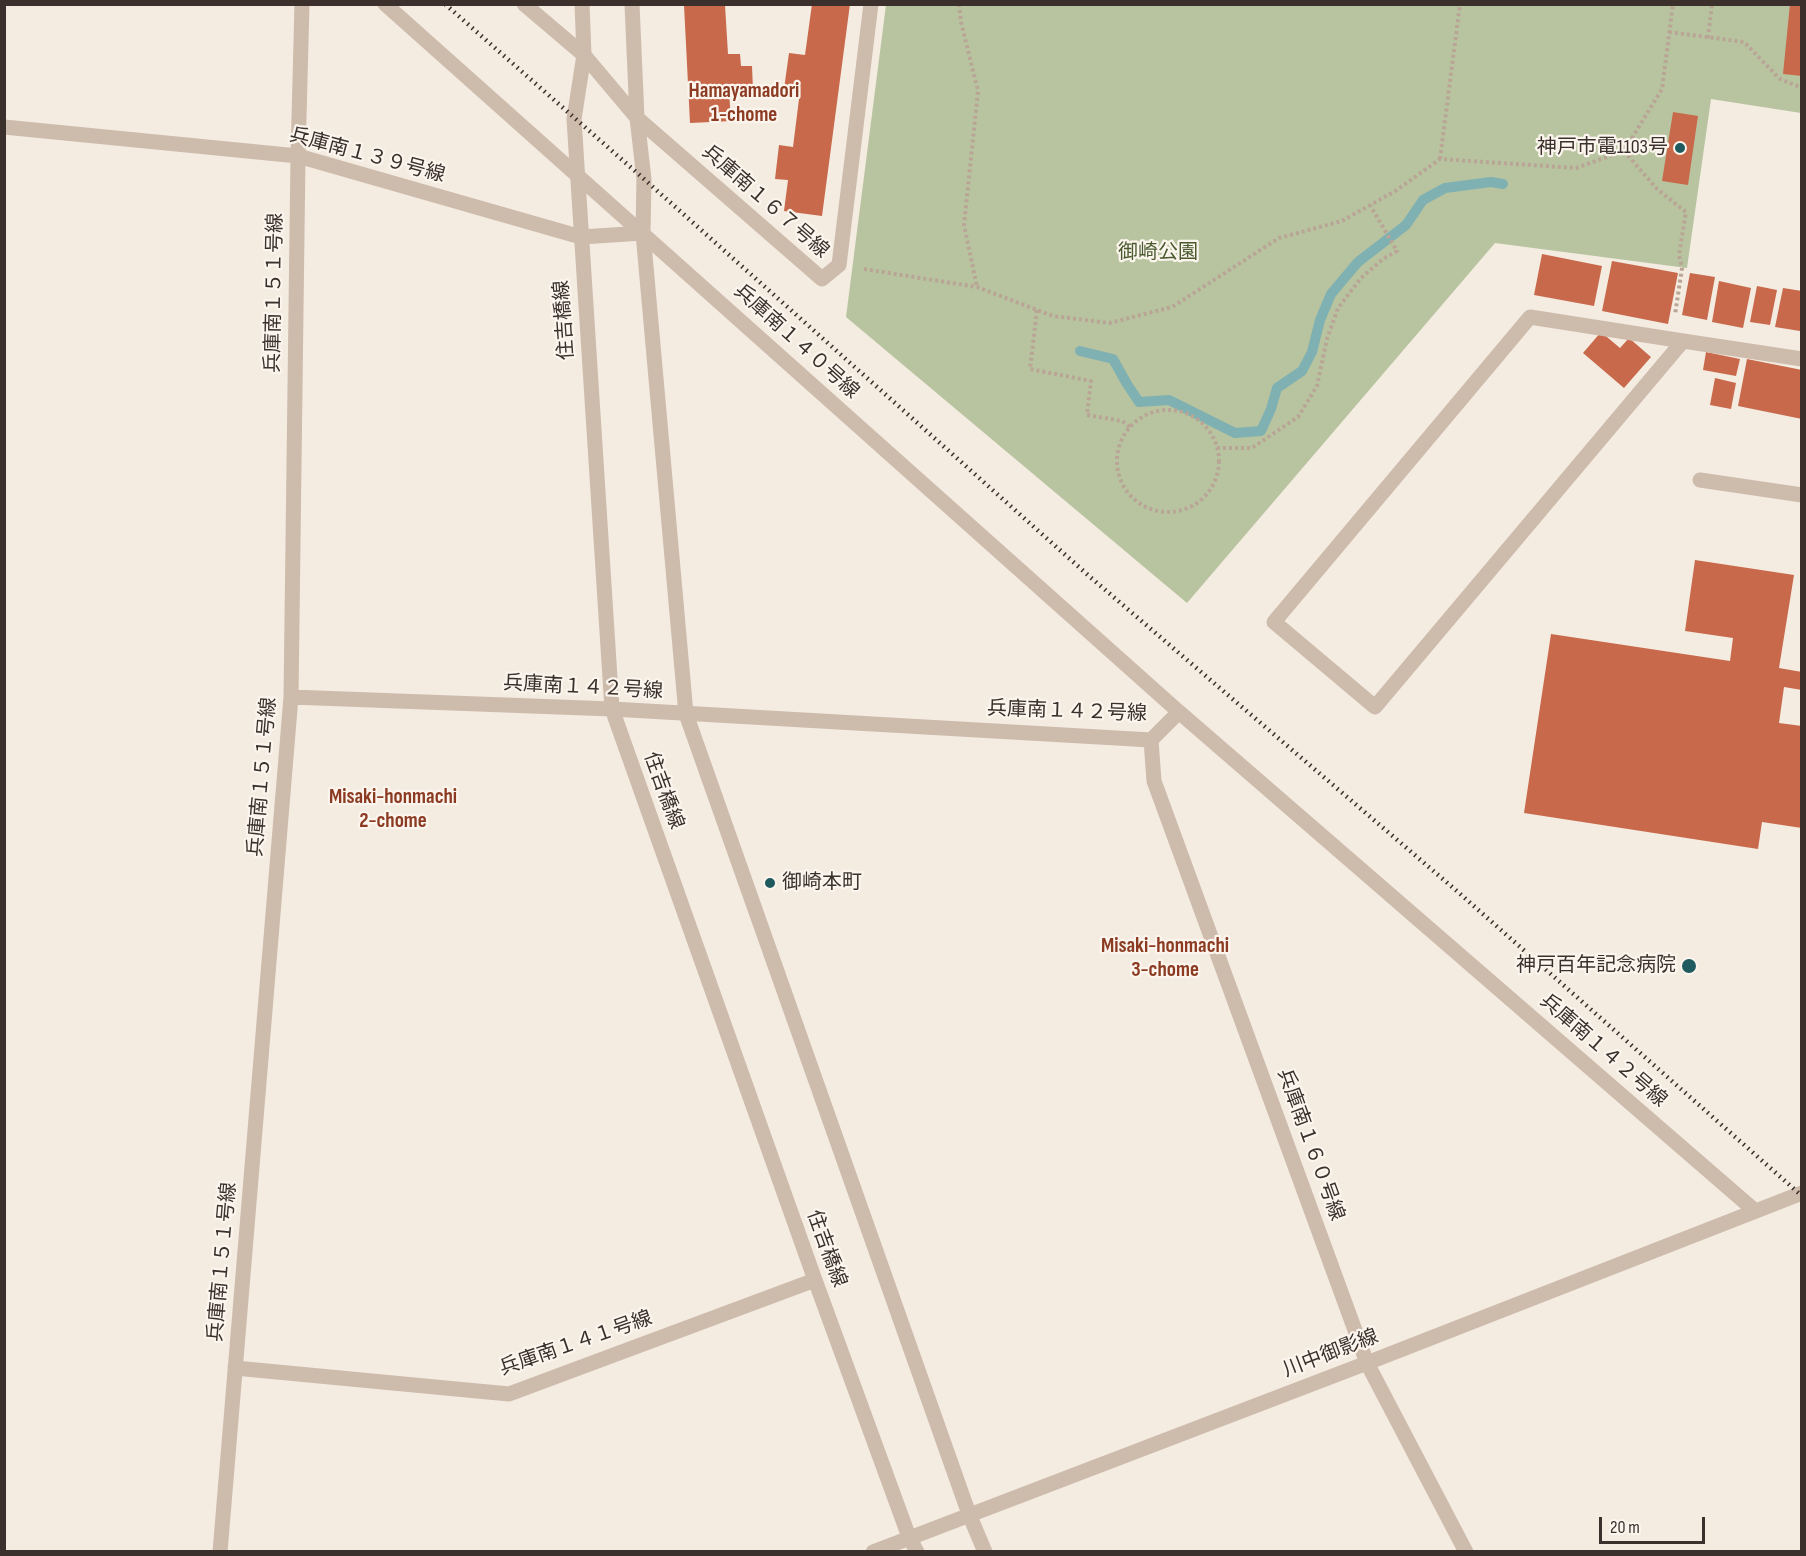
<!DOCTYPE html>
<html>
<head>
<meta charset="utf-8">
<style>
	body { margin:0 }
	#map { position:relative; width:1806px; height:1556px; overflow:hidden; background:#f4ebe1; font-family:"Sofia Sans Condensed",sans-serif }
	canvas { display:block }
	.frame { position:absolute; inset:0; border:6px solid #3b302b; pointer-events:none }
	.scale { position:absolute; left:1599px; top:1517px; width:106px; height:27px; box-sizing:border-box; border:3px solid #3b302b; border-top:0; padding-left:8px; font-size:18px; line-height:21px; white-space:nowrap; color:#3b302b; -webkit-text-stroke:4px #fbf5ee; paint-order:stroke }
</style>
</head>
<body>
<div id="map">
<canvas width="1806" height="1556"></canvas>
<div class="frame"></div>
<div class="scale">20 m</div>
</div>
<script>
const ctx = document.querySelector('canvas').getContext('2d');
ctx.lineJoin = 'round';
function fill(path, color) {
  ctx.fillStyle = color;
  ctx.fill(path, 'evenodd');
}
function toPath(rows) {
  const path = new Path2D();
  for (const r of rows) {
    if (r.length === 3) {
      path.moveTo(r[0] + r[2], r[1]);
      path.arc(r[0], r[1], r[2], 0, 2 * Math.PI);
      continue;
    }
    path.moveTo(r[0], r[1]);
    for (let i = 2; i < r.length; i += 2) path.lineTo(r[i], r[i + 1]);
  }
  return path;
}
function strokePath(path, color, width, dash) {
  ctx.strokeStyle = color;
  ctx.lineWidth = width;
  ctx.lineCap = dash ? 'butt' : 'round';
  ctx.setLineDash(dash || []);
  ctx.stroke(path);
}
function write(font, color, halo, rows, align = 'center') {
  ctx.font = font + ' "Sofia Sans Condensed","Noto Sans JP",sans-serif';
  ctx.lineWidth = 4.5;
  ctx.setLineDash([]);
  ctx.textBaseline = 'middle';
  ctx.strokeStyle = halo;
  ctx.fillStyle = color;
  for (const [text, x, y, turn = 0] of rows) {
    ctx.save();
    ctx.translate(x, y);
    ctx.rotate((+turn || 0) * Math.PI / 180);
    ctx.textAlign = isNaN(turn) ? turn : align;
    if (halo) ctx.strokeText(text, 0, 0);
    ctx.fillText(text, 0, 0);
    ctx.restore();
  }
}
const green = toPath([
	[886,5,1801,5,1801,113,1711,99,1687,268,1495,243,1187,603,846,317]
]);
const stream = toPath([
	[1080,351,1113,359,1127,384,1139,402,1169,400,1235,433,1261,431,1271,409,1277,388,1302,371,1312,352,1320,320,1331,294,1358,262,1406,225,1423,200,1445,188,1491,182,1503,184]
]);
const building = toPath([
	[812,4,850,4,822,216,784,211,788,180,775,179,779,145,793,147,800,91,784,89,789,53,805,55],
	[1790,4,1802,4,1802,76,1783,74],
	[684,5,725,5,728,54,740,54,741,66,752,66,753,90,729,91,731,121,690,123],
	[1673,112,1698,116,1688,185,1662,181],
	[1542,254,1602,266,1594,306,1534,295],
	[1612,261,1678,273,1668,324,1602,311],
	[1690,273,1715,277,1707,320,1682,315],
	[1719,281,1751,288,1743,328,1712,322],
	[1757,286,1777,290,1770,325,1750,322],
	[1783,288,1802,291,1800,331,1775,327],
	[1601,332,1620,348,1629,338,1651,357,1624,388,1583,353],
	[1706,352,1740,359,1736,376,1703,370],
	[1747,359,1802,370,1802,419,1738,406],
	[1715,378,1736,383,1731,409,1710,405],
	[1695,560,1794,575,1779,668,1802,672,1802,690,1784,687,1779,723,1802,726,1802,828,1762,822,1758,849,1524,813,1551,634,1730,661,1733,638,1685,631]
]);
const path = toPath([
	[959,4,961,22,978,91,964,225,977,287],
	[1669,32,1744,42,1780,79,1802,88],
	[1708,38,1712,4],
	[1624,151,1657,189,1686,212,1679,255,1682,268,1675,315],
	[1440,159,1460,4],
	[864,269,977,287,1053,316,1110,323,1172,307,1279,238,1342,221,1397,190,1440,159,1576,168,1624,151,1662,89,1673,4],
	[1037,310,1030,369,1091,381,1087,415,1122,421,1130,427],
	[1168,461,51],
	[1217,448,1252,448,1298,417,1317,386,1327,339,1338,308,1361,278,1383,259,1397,251,1370,205]
]);
const minor = toPath([
	[385,4,1179,712],
	[524,4,584,55,637,118,822,279,839,265,871,4],
	[582,4,584,55,574,119,612,709,815,1280,909,1537,917,1552],
	[632,4,637,118,644,179,643,233,686,714,969,1514,985,1552],
	[4,127,298,156,581,237,643,233],
	[1683,341,1375,707,1274,622,1530,317,1683,341,1802,359],
	[1700,480,1802,495],
	[291,697,612,709,1151,740,1179,712,1754,1210],
	[1151,740,1154,781,1367,1363,1466,1552],
	[235,1368,509,1394,815,1280],
	[220,1552,291,697,298,156,302,4],
	[873,1552,1367,1363,1802,1193]
]);
const rail = toPath([
	[445,4,644,179,1089,576,1458,892,1802,1196]
]);
const markers = [
	[1680,148,6,"#1f5a5e"],
	[770,883,6,"#1f5a5e"],
	[1689,966,8,"#1f5a5e"]
];
const poiNames = [
	["神戸市電1103号",1668,148],
	["御崎本町",782,883,"left"],
	["神戸百年記念病院",1676,966]
];
const streetNames = [
	["兵庫南１３９号線",367,156,15],
	["兵庫南１６７号線",765,202,41],
	["兵庫南１５１号線",275,293,-89],
	["住吉橋線",565,320,-94],
	["兵庫南１４０号線",796,342,42],
	["兵庫南１４２号線",583,688,3],
	["兵庫南１４２号線",1067,712,2],
	["兵庫南１５１号線",263,777,-85],
	["住吉橋線",663,791,70],
	["兵庫南１４２号線",1603,1051,41],
	["兵庫南１６０号線",1310,1145,70],
	["住吉橋線",826,1249,70],
	["兵庫南１５１号線",223,1262,-85],
	["兵庫南１４１号線",576,1344,-19],
	["川中御影線",1331,1354,-21]
];
const parkNames = [
	["御崎公園",1158,253]
];
const neighbourhoodNames = [
	["Hamayamadori",744,92],
	["1-chome",744,116],
	["Misaki-honmachi",393,798],
	["2-chome",393,822],
	["Misaki-honmachi",1165,947],
	["3-chome",1165,971]
];
fill(green, '#b8c4a0');
strokePath(stream, '#7fb0b2', 10);
fill(building, '#c8694b');
strokePath(path, '#b9a596', 4, [3, 3]);
strokePath(minor, '#cdbbac', 15);
strokePath(rail, '#3b302b', 4.5, [1.5, 4.5]);
for (const [x, y, r, color] of markers) {
  const dot = new Path2D();
  dot.arc(x, y, r, 0, 2 * Math.PI);
  ctx.fillStyle = color;
  ctx.fill(dot);
  strokePath(dot, '#fbf5ee', 2);
}
write('20px', '#3b302b', '#fbf5ee', poiNames, 'right');
write('20px', '#3b302b', '#fbf5ee', streetNames);
write('20px', '#4a5a2e', '#fbf5ee', parkNames);
write('bold 21px', '#8c3b22', '#fbf5ee', neighbourhoodNames);
</script>
</body>
</html>
